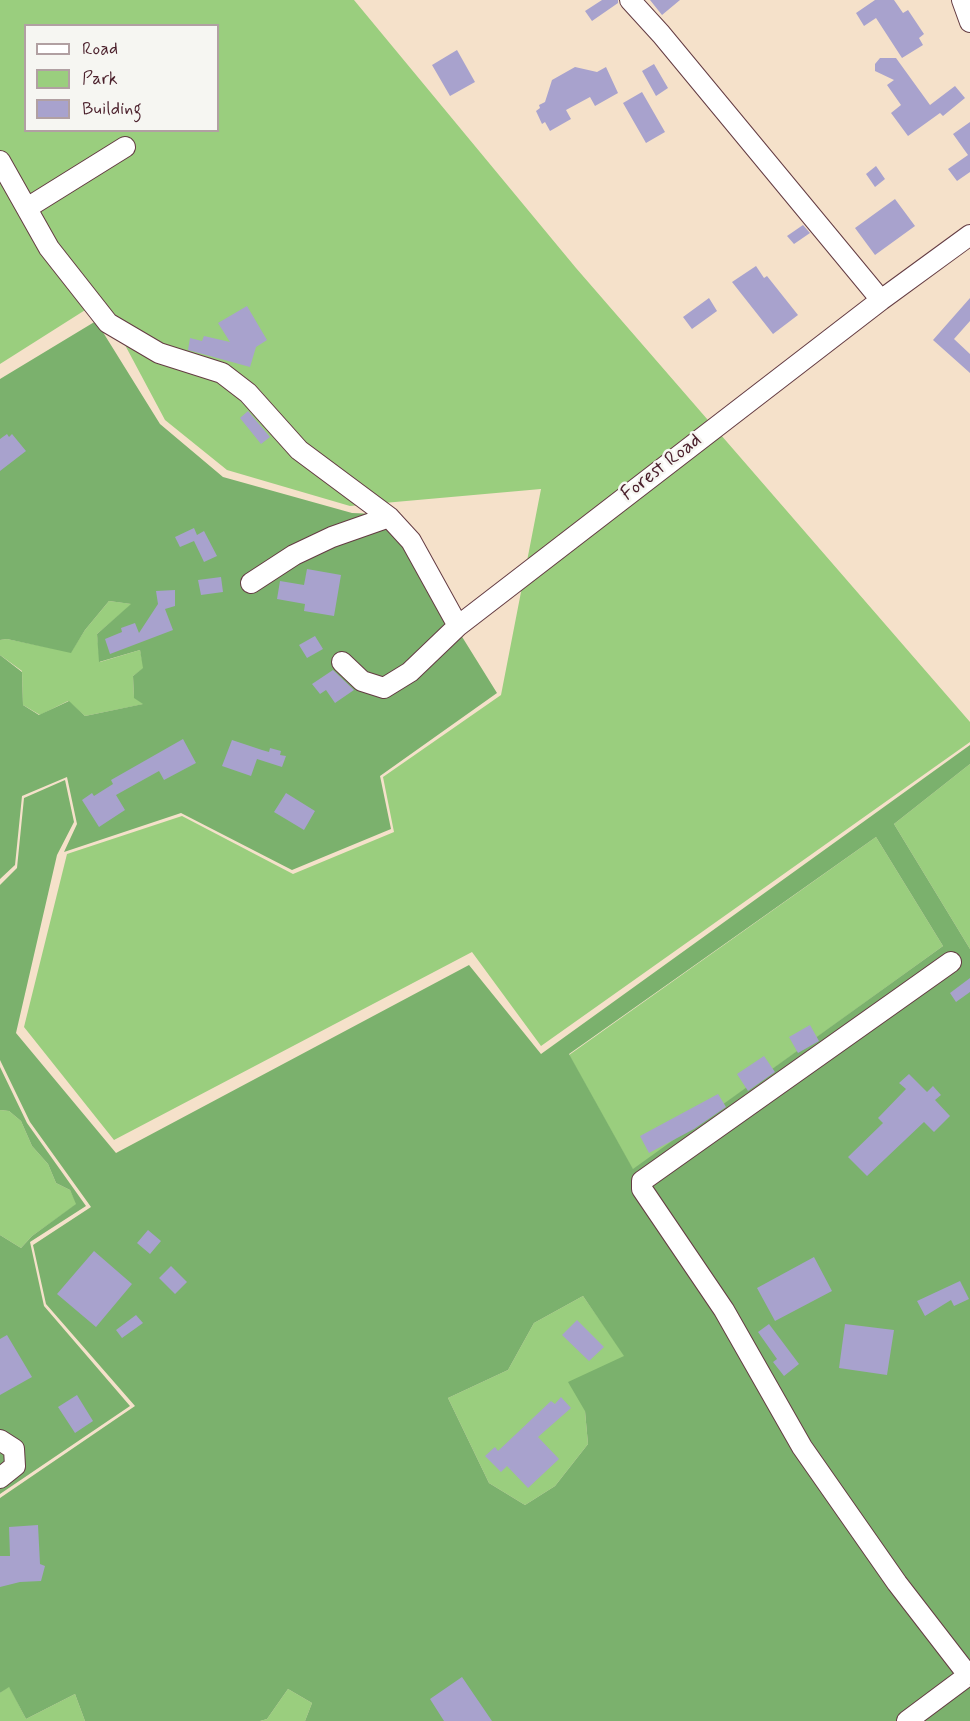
<!DOCTYPE html>
<html>
<head>
<meta charset="utf-8">
<style>
	body { margin:0 }
	#map { position:relative; width:970px; height:1721px; overflow:hidden; background:#f5e1ca; font-family:Mynerve,sans-serif }
	canvas { display:block }
	.legend { position:absolute; left:24px; top:24px; width:195px; height:108px; box-sizing:border-box; background:#f6f6f2; border:2px solid #b1a0a2; margin:0; padding:8px 10px; list-style:none; font-size:18px; color:#4a1f2b }
	.legend li { display:flex; align-items:center; gap:12px; height:30px }
	.legend b { width:30px; border:2px solid #b1a0a2 }
</style>
</head>
<body>
<div id="map">
<canvas width="970" height="1721"></canvas>
<ul class="legend">
<li><b style="height:8px;background:#fff"></b>Road</li>
<li><b style="height:16px;background:#9ace7e"></b>Park</li>
<li><b style="height:16px;background:#a8a2cd"></b>Building</li>
</ul>
</div>
<script>
const ctx = document.querySelector('canvas').getContext('2d');
ctx.lineJoin = 'round';
function fill(path, color) {
  ctx.fillStyle = color;
  ctx.fill(path, 'evenodd');
}
function toPath(rows) {
  const path = new Path2D();
  for (const r of rows) {
    path.moveTo(r[0], r[1]);
    for (let i = 2; i < r.length; i += 2) path.lineTo(r[i], r[i + 1]);
  }
  return path;
}
function strokePath(path, color, width, dash) {
  ctx.strokeStyle = color;
  ctx.lineWidth = width;
  ctx.lineCap = dash ? 'butt' : 'round';
  ctx.setLineDash(dash || []);
  ctx.stroke(path);
}
function write(font, color, halo, rows, align = 'center') {
  ctx.font = font + ' Mynerve,sans-serif';
  ctx.lineWidth = 5;
  ctx.setLineDash([]);
  ctx.textBaseline = 'middle';
  ctx.strokeStyle = halo;
  ctx.fillStyle = color;
  for (const [text, x, y, turn = 0] of rows) {
    ctx.save();
    ctx.translate(x, y);
    ctx.rotate((+turn || 0) * Math.PI / 180);
    ctx.textAlign = isNaN(turn) ? turn : align;
    if (halo) ctx.strokeText(text, 0, 0);
    ctx.fillText(text, 0, 0);
    ctx.restore();
  }
}
const green = toPath([
	[0,0,354,0,576,268,970,722,970,742,541,1046,472,952,114,1140,24,1027,67,854,182,816,293,874,394,832,383,777,501,695,541,489,350,506,227,470,165,420,101,300,0,364],
	[26,26,218,26,218,130,26,130],
	[109,601,132,604,97,634,100,662,140,650,144,668,133,676,134,697,144,704,85,716,68,701,40,715,23,705,22,671,0,655,0,640,7,639,71,652,85,630],
	[970,764,970,949,894,824],
	[876,837,943,946,633,1170,569,1055],
	[0,1110,9,1111,21,1121,32,1146,48,1164,56,1183,70,1190,77,1204,32,1236,21,1248,0,1235],
	[583,1296,625,1356,585,1411,588,1444,555,1486,525,1505,489,1483,448,1398,508,1370,534,1323],
	[9,1686,26,1719,75,1694,85,1721,0,1721,0,1693],
	[288,1689,312,1703,305,1721,260,1721,267,1719]
]);
const forest = toPath([
	[96,321,160,424,223,477,352,513,375,514,405,545,497,693,380,776,391,829,292,870,181,813,64,852,77,824,67,777,22,796,15,865,0,879,0,655,22,672,23,705,39,715,69,701,85,716,143,704,134,698,133,676,143,668,140,650,99,662,97,634,131,604,109,601,85,630,71,653,7,639,0,640,0,379],
	[970,745,970,764,894,824,970,949,970,1721,305,1721,312,1703,288,1689,267,1719,260,1721,85,1721,75,1694,26,1719,9,1687,0,1693,0,1498,135,1406,46,1304,33,1245,91,1207,30,1122,0,1060,0,885,17,868,24,798,65,780,74,822,57,855,16,1033,116,1153,469,965,541,1054],
	[876,837,943,946,633,1169,569,1054],
	[583,1296,624,1356,568,1382,585,1411,588,1444,555,1486,525,1505,489,1483,448,1398,508,1370,534,1323],
	[0,1067,27,1123,86,1206,30,1242,44,1306,130,1406,0,1494,0,1235,21,1248,32,1236,76,1204,70,1190,56,1183,48,1164,32,1146,21,1121,9,1111,0,1110]
]);
const building = toPath([
	[602,0,618,0,618,3,592,21,585,11],
	[650,0,680,0,662,15],
	[875,0,894,0,903,13,908,10,924,34,919,38,923,45,902,58,876,18,864,26,856,13],
	[457,50,475,82,450,96,432,65],
	[880,58,896,58,930,105,955,86,965,98,943,116,940,113,908,136,891,113,901,105,887,85,894,80,875,71,875,64],
	[654,64,668,88,656,96,642,71],
	[575,67,597,72,606,67,618,93,595,106,590,97,566,110,571,119,550,131,545,122,542,124,536,111,540,108,539,105,545,102,552,80],
	[642,92,665,132,646,143,623,103],
	[970,122,970,172,957,181,948,169,968,155,953,134],
	[876,166,885,179,875,187,866,174],
	[895,199,915,226,875,255,855,228],
	[803,225,810,233,794,244,787,236],
	[756,266,764,278,767,276,798,315,773,334,732,282],
	[709,298,717,311,692,329,683,317],
	[970,298,970,321,954,339,970,354,970,373,933,340],
	[247,306,267,340,256,347,250,367,188,350,190,338,202,341,204,336,230,342,218,323],
	[248,411,270,437,261,444,240,418],
	[7,434,9,437,12,434,26,451,0,471,0,439],
	[194,528,197,535,204,531,217,556,204,562,194,541,180,547,175,537],
	[307,569,341,575,334,616,304,611,305,604,277,599,280,581,304,585],
	[221,577,223,592,201,595,198,580],
	[175,590,175,606,165,609,173,630,110,654,105,639,122,632,121,628,135,623,139,633,158,604,156,591],
	[315,636,323,649,307,658,299,645],
	[333,670,354,690,335,703,326,690,320,694,312,684],
	[183,739,196,763,164,780,159,771,116,795,125,810,99,827,82,800,92,793,94,796,113,784,111,780],
	[232,740,262,750,269,752,270,748,281,751,280,755,286,756,282,767,257,759,251,776,222,766],
	[286,793,315,811,304,830,274,812],
	[970,978,970,992,956,1002,950,993],
	[810,1025,819,1041,798,1053,789,1037],
	[764,1056,775,1072,748,1091,737,1074],
	[909,1074,927,1092,933,1086,941,1095,935,1100,950,1116,934,1132,924,1122,867,1176,848,1157,883,1123,878,1118,906,1089,899,1083],
	[718,1094,726,1107,694,1129,649,1153,640,1136],
	[148,1230,161,1241,150,1254,137,1243],
	[94,1251,132,1284,96,1327,57,1294],
	[814,1257,832,1291,775,1321,757,1288],
	[171,1266,187,1282,175,1294,159,1278],
	[960,1281,969,1299,954,1306,951,1300,925,1316,917,1301],
	[136,1315,143,1323,122,1338,116,1330],
	[577,1320,604,1347,589,1361,562,1335],
	[769,1324,799,1364,784,1376,773,1362,777,1359,758,1332],
	[845,1324,894,1330,887,1375,839,1368],
	[7,1335,32,1377,0,1395,0,1339],
	[77,1395,93,1421,75,1433,58,1407],
	[561,1397,571,1408,538,1437,559,1459,528,1488,507,1466,501,1472,485,1456,495,1447,498,1451,551,1401,555,1404],
	[38,1525,40,1564,45,1566,41,1581,20,1582,0,1587,0,1556,10,1556,9,1527],
	[462,1677,492,1721,444,1721,430,1699]
]);
const minor = toPath([
	[630,0,661,34,881,300],
	[962,0,970,22],
	[0,161,49,248,108,323,159,353,222,373,248,393,299,450,389,517,411,541,458,626,881,300,970,235],
	[27,208,125,147],
	[251,583,294,555,332,537,389,517],
	[342,662,362,681,384,688,410,672,458,626],
	[951,962,642,1181,642,1189,724,1310,802,1447,897,1583,968,1675],
	[0,1440,14,1449,15,1466,0,1478],
	[907,1721,970,1674]
]);
const streetNames = [
	["Forest Road",662,468,-38]
];
fill(green, '#9ace7e');
fill(forest, '#7bb16d');
fill(building, '#a8a2cd');
strokePath(minor, '#643c43', 22);
strokePath(minor, '#fff', 20);
write('20px', '#4a1f2b', '#f6f6f2', streetNames);
</script>
</body>
</html>
